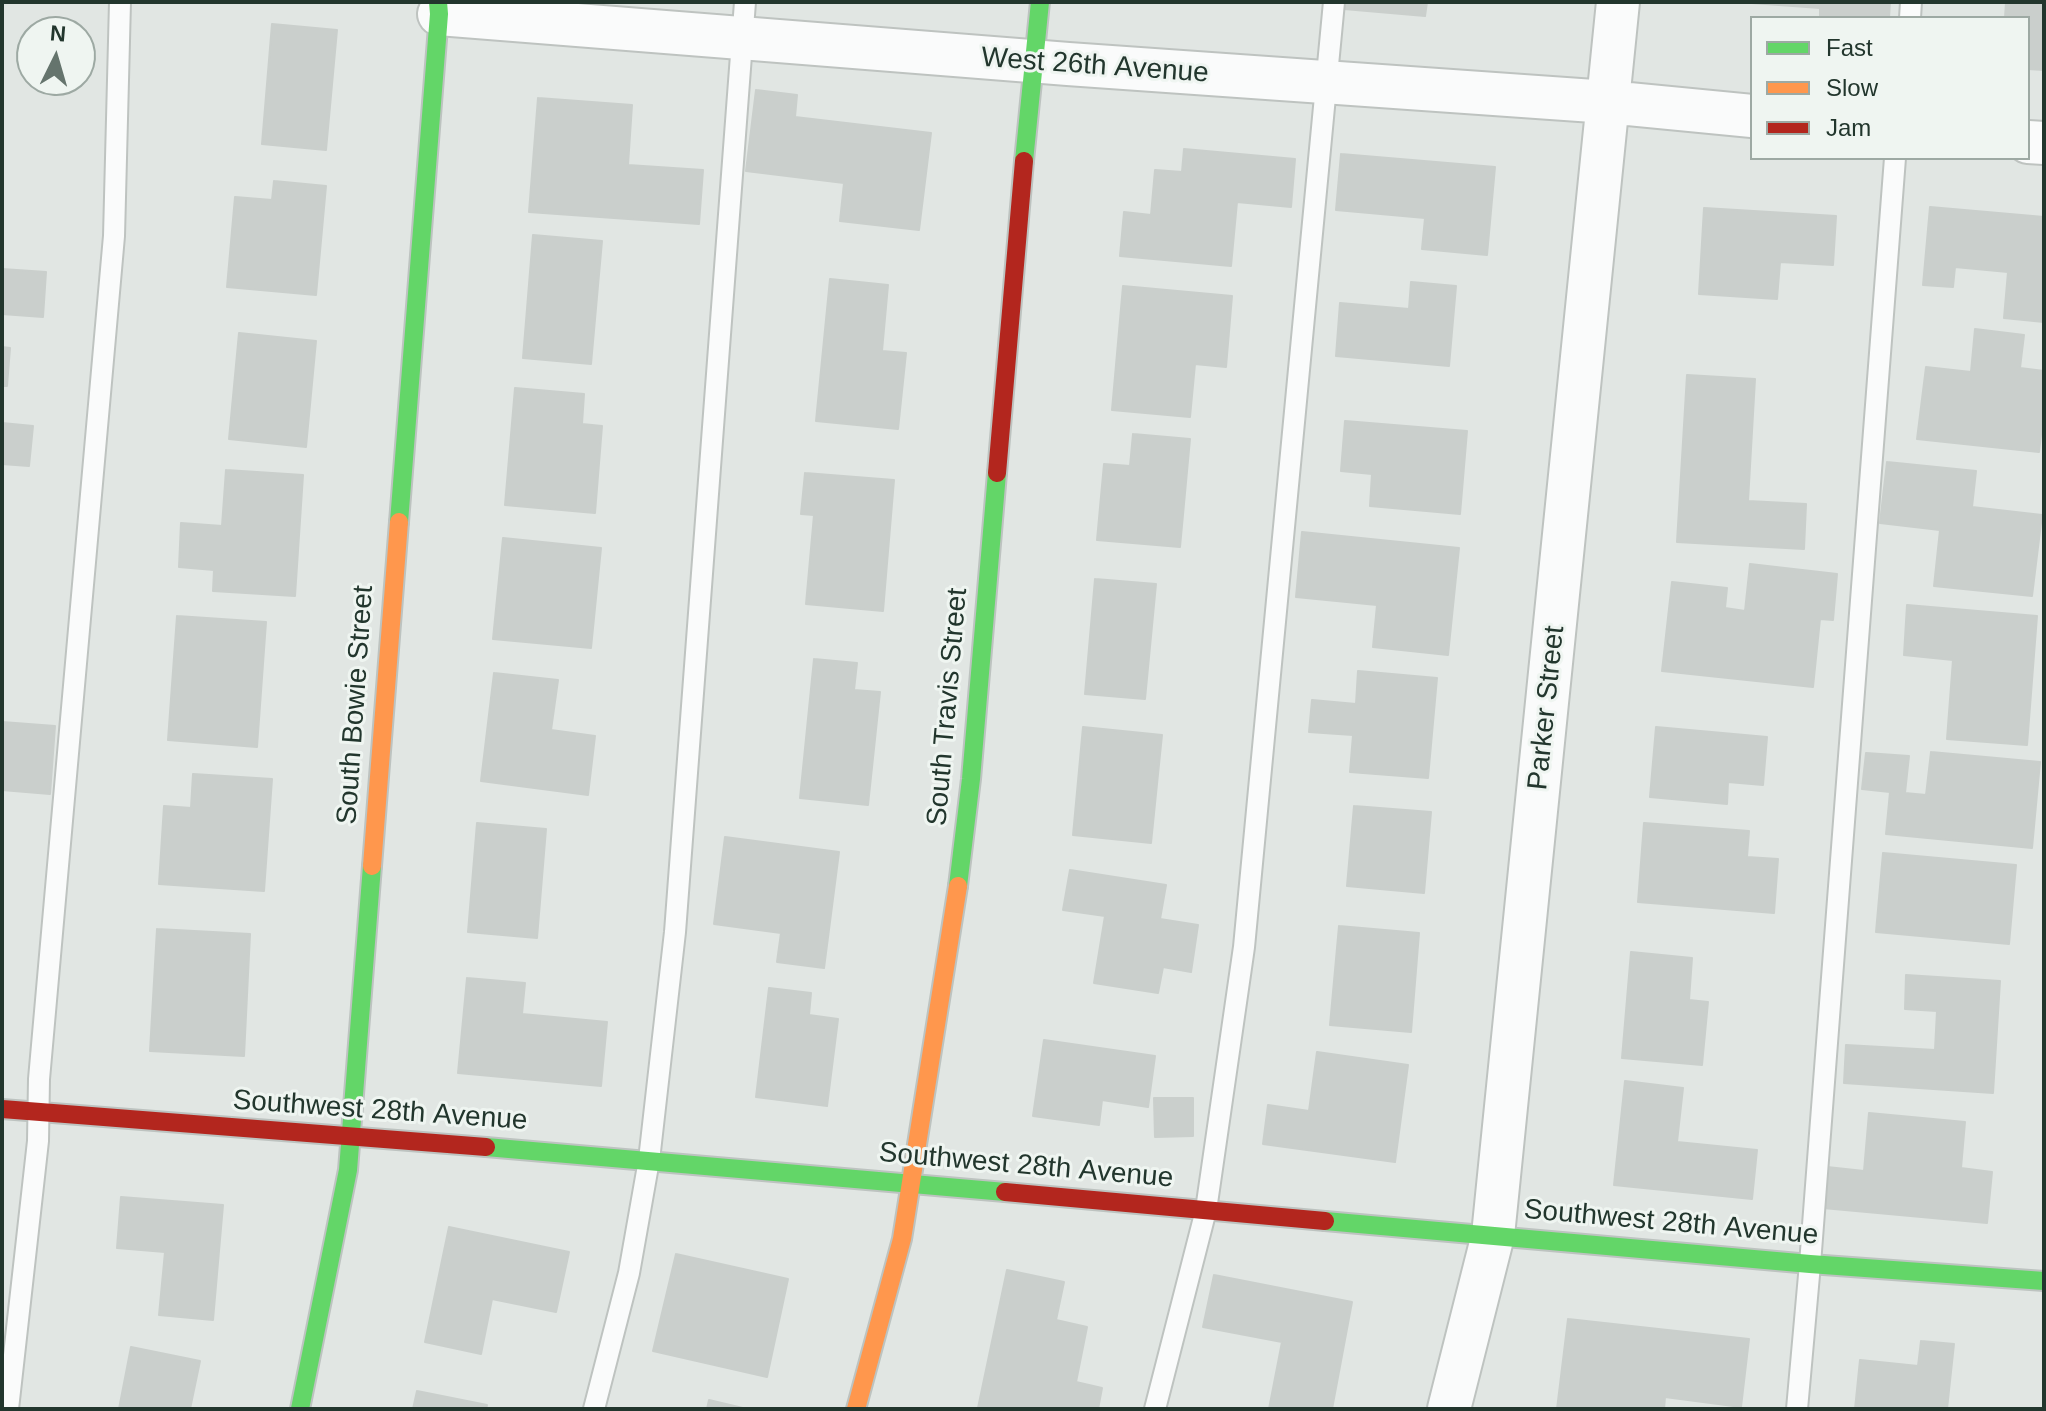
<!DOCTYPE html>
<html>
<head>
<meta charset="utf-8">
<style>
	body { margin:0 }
	#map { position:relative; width:2046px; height:1411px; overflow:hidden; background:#e1e6e3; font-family:Helvetica,sans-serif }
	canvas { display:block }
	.frame { position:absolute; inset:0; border:4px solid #22362d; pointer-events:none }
	.legend { position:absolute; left:1750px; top:16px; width:280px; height:144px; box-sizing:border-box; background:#eff5f1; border:2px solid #9da9a3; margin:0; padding:10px 14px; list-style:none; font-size:24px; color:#22362d }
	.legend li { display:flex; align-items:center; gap:16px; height:40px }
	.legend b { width:40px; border:2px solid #9da9a3 }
	.north { position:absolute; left:16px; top:16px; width:80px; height:80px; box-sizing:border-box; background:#eff5f1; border:2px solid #9da9a3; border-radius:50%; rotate:5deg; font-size:22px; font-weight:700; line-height:32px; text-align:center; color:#22362d }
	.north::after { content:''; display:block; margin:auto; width:28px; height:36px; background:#65746d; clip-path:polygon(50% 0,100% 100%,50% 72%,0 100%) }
</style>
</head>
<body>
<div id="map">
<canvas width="2046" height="1411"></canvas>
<div class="frame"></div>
<ul class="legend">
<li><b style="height:10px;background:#63d668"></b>Fast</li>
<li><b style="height:10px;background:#ff974d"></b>Slow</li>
<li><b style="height:10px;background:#b3261e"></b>Jam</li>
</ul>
<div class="north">N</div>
</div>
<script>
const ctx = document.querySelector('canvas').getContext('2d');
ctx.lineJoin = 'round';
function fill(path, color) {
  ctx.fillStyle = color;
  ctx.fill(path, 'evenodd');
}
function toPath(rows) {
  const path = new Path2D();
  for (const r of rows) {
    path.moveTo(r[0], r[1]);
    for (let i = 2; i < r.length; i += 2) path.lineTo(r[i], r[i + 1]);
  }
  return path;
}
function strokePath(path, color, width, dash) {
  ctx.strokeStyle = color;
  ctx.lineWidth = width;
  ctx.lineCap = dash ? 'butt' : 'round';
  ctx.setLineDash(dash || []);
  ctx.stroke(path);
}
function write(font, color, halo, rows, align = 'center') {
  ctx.font = font + ' Helvetica,sans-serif';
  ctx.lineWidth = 6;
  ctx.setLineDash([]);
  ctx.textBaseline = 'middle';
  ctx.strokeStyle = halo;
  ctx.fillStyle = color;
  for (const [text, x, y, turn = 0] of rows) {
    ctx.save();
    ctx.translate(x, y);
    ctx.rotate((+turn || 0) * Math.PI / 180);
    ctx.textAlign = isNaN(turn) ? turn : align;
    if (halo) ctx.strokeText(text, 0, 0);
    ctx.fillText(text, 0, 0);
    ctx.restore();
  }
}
const building = toPath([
	[1345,2,1427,2,1425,16,1344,9,1345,2],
	[1738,2,1890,2,1889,18,1820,18,1820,8,1738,2],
	[2006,2,2044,2,2044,70,2028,69,2028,18,2005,18,2006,2],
	[272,24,337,30,326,150,262,144,272,24],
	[756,90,797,95,795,117,931,133,919,230,840,221,844,183,746,171,756,90],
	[538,98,632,105,628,165,703,170,699,224,529,212,538,98],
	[1184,149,1295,159,1291,207,1237,202,1231,266,1120,256,1124,212,1151,215,1155,170,1182,172,1184,149],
	[1341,154,1495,167,1487,255,1422,249,1425,218,1336,210,1341,154],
	[274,181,326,186,316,295,227,287,235,197,272,200,274,181],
	[1930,207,2044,217,2044,322,2004,318,2008,272,1955,267,1953,287,1923,285,1930,207],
	[1704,208,1836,216,1833,265,1780,262,1777,299,1699,294,1704,208],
	[533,235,602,241,591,364,523,358,533,235],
	[2,269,46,272,43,317,2,314,2,269],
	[830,279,888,285,882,351,906,353,898,429,816,421,830,279],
	[1411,282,1456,286,1449,366,1336,356,1340,303,1409,309,1411,282],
	[1123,286,1232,296,1226,367,1195,364,1190,417,1112,410,1123,286],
	[1975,329,2024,335,2020,368,2044,371,2044,409,2039,452,1917,439,1926,367,1971,372,1975,329],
	[239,333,316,341,306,447,229,439,239,333],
	[2,347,10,348,7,386,2,386,2,347],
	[1687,375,1755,379,1748,501,1806,504,1804,549,1677,542,1687,375],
	[515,388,584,394,582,424,602,426,595,513,505,505,515,388],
	[1345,421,1467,431,1460,514,1370,506,1372,474,1341,471,1345,421],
	[2,423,33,426,29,466,2,464,2,423],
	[1133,434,1190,439,1180,547,1097,540,1104,464,1130,466,1133,434],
	[1887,462,1976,471,1972,507,2042,515,2032,596,1934,586,1940,530,1880,523,1887,462],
	[226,470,303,475,295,596,213,591,214,570,179,567,181,523,222,526,226,470],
	[805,473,894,480,883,611,806,604,814,515,801,514,805,473],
	[1302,532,1459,548,1448,655,1373,647,1377,605,1296,597,1302,532],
	[503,538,601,548,591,648,493,639,503,538],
	[1750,564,1837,574,1833,620,1820,619,1813,687,1662,671,1672,582,1727,588,1725,608,1745,611,1750,564],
	[1095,579,1156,584,1145,699,1085,694,1095,579],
	[1907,605,2037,616,2027,745,1947,739,1953,660,1904,655,1907,605],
	[177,616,266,622,257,747,168,740,177,616],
	[814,659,857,663,854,690,880,692,868,805,800,798,814,659],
	[1358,671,1437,678,1428,778,1350,772,1353,735,1309,732,1312,700,1356,704,1358,671],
	[494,673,558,680,551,730,595,736,588,795,481,781,494,673],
	[2,722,55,726,50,794,2,790,2,722],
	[1083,727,1162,735,1151,843,1073,835,1083,727],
	[1656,727,1767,737,1763,785,1728,782,1727,804,1650,797,1656,727],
	[1931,752,2040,762,2032,848,1886,834,1890,792,1862,789,1866,753,1909,756,1905,793,1926,795,1931,752],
	[193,774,272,779,264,891,159,884,164,806,191,808,193,774],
	[1354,806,1431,812,1424,893,1347,886,1354,806],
	[477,823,546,829,537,938,468,932,477,823],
	[1644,823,1749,831,1747,857,1778,859,1774,913,1638,902,1644,823],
	[725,837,839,852,824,968,777,962,781,933,714,924,725,837],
	[1883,853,2016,865,2009,944,1876,932,1883,853],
	[1070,870,1166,885,1160,919,1198,925,1191,972,1163,967,1158,993,1094,983,1105,916,1063,910,1070,870],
	[1339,926,1419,933,1411,1032,1330,1025,1339,926],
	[157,929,250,934,244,1056,150,1051,157,929],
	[1631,952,1692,958,1689,1000,1708,1002,1702,1065,1622,1058,1631,952],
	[1906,975,2000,981,1993,1093,1844,1083,1846,1045,1935,1050,1937,1011,1905,1009,1906,975],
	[467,978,525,983,522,1014,607,1022,601,1086,458,1073,467,978],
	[769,988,811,993,809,1015,838,1019,827,1106,756,1097,769,988],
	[1044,1040,1155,1056,1148,1107,1102,1100,1099,1125,1033,1116,1044,1040],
	[1317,1052,1408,1065,1395,1162,1263,1144,1268,1105,1309,1111,1317,1052],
	[1625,1081,1683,1088,1677,1142,1757,1150,1752,1199,1614,1185,1625,1081],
	[1154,1098,1193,1098,1193,1136,1155,1137,1154,1098],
	[1869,1113,1965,1122,1961,1168,1992,1172,1987,1223,1823,1208,1827,1167,1864,1171,1869,1113],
	[121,1197,223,1205,213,1320,159,1315,165,1252,117,1248,121,1197],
	[449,1227,569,1252,556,1312,492,1299,481,1354,425,1342,449,1227],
	[676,1254,788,1279,767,1377,653,1351,676,1254],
	[1007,1270,1064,1282,1056,1320,1087,1327,1076,1382,1102,1388,1098,1409,978,1408,1007,1270],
	[1214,1275,1352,1302,1332,1409,1269,1409,1282,1342,1203,1327,1214,1275],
	[1568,1319,1749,1339,1741,1407,1665,1397,1664,1409,1557,1409,1568,1319],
	[1921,1341,1954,1344,1947,1409,1855,1409,1860,1360,1918,1366,1921,1341],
	[131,1347,200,1361,190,1409,119,1409,131,1347],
	[417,1391,487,1405,486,1409,413,1409,417,1391],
	[709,1400,747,1409,707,1409,709,1400]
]);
const lane = toPath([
	[1910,18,1911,2],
	[8,1409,38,1141,39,1079,114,236,120,2],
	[594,1409,629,1273,649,1160,675,932,745,2],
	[1155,1409,1206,1210,1244,947,1334,2],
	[1797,1409,1810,1264,1895,158]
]);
const street = toPath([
	[439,14,1068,64,1608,102,1752,116],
	[2028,142,2044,143],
	[1449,1409,1493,1235,1618,2]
]);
const fast = toPath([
	[1024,161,1040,2],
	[399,522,439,14,438,2],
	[958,886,971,779,997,473],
	[486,1147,1005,1192],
	[1325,1221,1810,1264,2044,1281],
	[300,1409,348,1170,372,866]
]);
const slow = toPath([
	[372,866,399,522],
	[856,1409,902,1239,958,886]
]);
const jam = toPath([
	[997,473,1024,161],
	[2,1109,486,1147],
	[1005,1192,1325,1221]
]);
const streetNames = [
	["West 26th Avenue",1095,66,4],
	["South Bowie Street",356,705,-86],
	["South Travis Street",948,707,-85],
	["Parker Street",1547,708,-84],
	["Southwest 28th Avenue",380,1111,4],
	["Southwest 28th Avenue",1026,1166,5],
	["Southwest 28th Avenue",1671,1223,5]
];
fill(building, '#cacfcc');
strokePath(building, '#cacfcc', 2);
strokePath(lane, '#bec3c0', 24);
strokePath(street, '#bec3c0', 46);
strokePath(fast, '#bdc3c0', 22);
strokePath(slow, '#bdc3c0', 22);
strokePath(jam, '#bdc3c0', 22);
strokePath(lane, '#fafbfb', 20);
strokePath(street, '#fafbfb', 42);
strokePath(fast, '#63d668', 18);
strokePath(slow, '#ff974d', 18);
strokePath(jam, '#b3261e', 18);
write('28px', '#22362d', '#eff5f1', streetNames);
</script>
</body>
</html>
